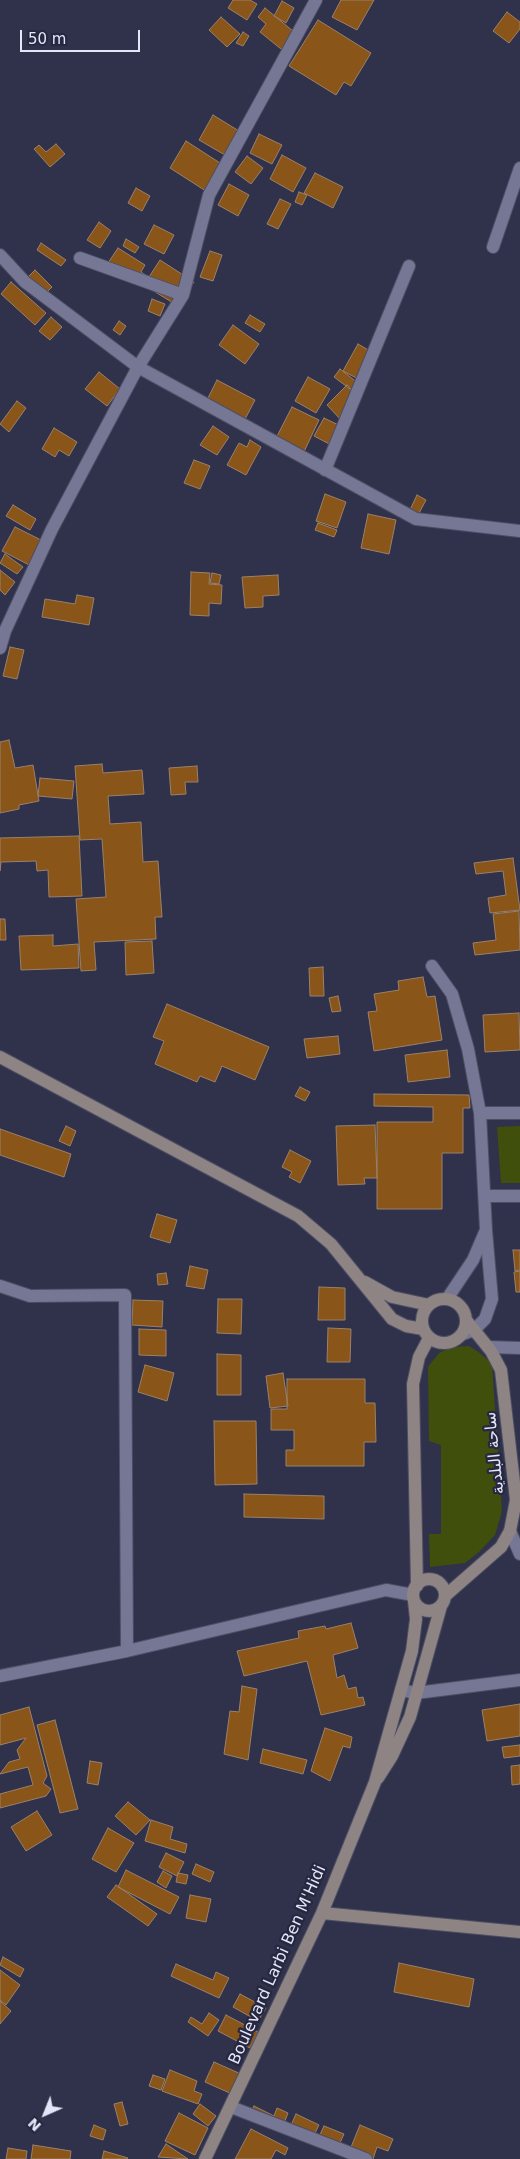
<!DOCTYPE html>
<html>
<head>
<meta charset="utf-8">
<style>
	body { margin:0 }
	#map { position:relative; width:520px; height:2159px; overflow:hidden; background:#30314b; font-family:"DejaVu Sans",sans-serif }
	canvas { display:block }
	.north { position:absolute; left:20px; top:2089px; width:50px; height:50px; -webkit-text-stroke:4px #262740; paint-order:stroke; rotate:224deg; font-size:14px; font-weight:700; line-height:20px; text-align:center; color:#e4e6f7 }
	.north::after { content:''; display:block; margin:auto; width:18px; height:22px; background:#e4e6f7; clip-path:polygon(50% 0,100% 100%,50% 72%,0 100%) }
	.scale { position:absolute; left:20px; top:30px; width:120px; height:22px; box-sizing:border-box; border:2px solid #e4e6f7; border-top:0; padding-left:6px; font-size:15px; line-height:18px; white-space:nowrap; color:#e4e6f7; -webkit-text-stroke:4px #262740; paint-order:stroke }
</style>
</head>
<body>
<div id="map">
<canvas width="520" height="2159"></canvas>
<div class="north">N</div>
<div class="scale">50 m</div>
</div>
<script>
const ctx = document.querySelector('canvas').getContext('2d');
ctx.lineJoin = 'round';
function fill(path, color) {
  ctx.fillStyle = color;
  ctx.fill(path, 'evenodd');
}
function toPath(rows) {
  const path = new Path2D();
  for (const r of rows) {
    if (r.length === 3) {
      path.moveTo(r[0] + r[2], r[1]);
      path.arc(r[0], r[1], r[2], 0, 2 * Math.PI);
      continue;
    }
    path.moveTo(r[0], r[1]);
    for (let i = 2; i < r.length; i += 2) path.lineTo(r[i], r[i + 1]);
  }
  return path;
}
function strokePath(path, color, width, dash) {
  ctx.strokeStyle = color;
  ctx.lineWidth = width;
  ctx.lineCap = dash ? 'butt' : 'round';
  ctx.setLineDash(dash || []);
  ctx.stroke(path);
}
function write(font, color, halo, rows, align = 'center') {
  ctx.font = font + ' "DejaVu Sans",Cairo,sans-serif';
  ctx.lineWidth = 4.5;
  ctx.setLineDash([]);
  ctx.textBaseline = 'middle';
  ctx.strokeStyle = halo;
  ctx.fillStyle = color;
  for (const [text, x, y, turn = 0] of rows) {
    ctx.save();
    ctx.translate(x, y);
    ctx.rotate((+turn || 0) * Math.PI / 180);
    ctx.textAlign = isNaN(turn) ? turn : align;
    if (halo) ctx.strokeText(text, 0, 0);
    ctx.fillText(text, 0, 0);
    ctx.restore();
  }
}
const green = toPath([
	[520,1126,520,1183,501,1183,497,1127],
	[469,1346,480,1353,492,1364,502,1511,495,1535,479,1552,465,1563,430,1567,429,1534,441,1534,441,1445,429,1441,428,1367,439,1353,451,1347]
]);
const building = toPath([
	[233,0,250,0,257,4,247,20,228,8,233,0],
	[341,0,374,0,357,30,332,17,341,0],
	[282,1,294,8,286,23,274,16,282,1],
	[265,8,299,36,286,53,260,32,266,24,258,17,265,8],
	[507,12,520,22,520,29,509,43,493,31,507,12],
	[221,17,240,34,227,47,209,30,221,17],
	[318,20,371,53,351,86,344,82,336,95,289,66,318,20],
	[243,32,249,36,243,46,236,43,243,32],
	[213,115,239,131,225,155,199,140,213,115],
	[259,134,282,145,272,164,250,153,259,134],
	[186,141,220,163,212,195,170,168,186,141],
	[56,144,65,154,50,167,34,149,39,145,46,152,56,144],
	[282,155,306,168,293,192,270,179,282,155],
	[247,156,263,168,251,184,235,172,247,156],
	[315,173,343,187,333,208,304,193,315,173],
	[229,184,249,195,238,216,218,205,229,184],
	[136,188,150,196,142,211,128,203,136,188],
	[299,192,307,195,302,205,295,202,299,192],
	[280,199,291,204,278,229,267,224,280,199],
	[99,222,111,231,100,248,87,240,99,222],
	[154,225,174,235,164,254,144,244,154,225],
	[126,239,139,247,135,253,123,246,126,239],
	[41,243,66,260,61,266,37,250,41,243],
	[118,248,145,265,141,272,149,277,160,260,194,282,178,306,108,263,118,248],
	[210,251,222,255,213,281,200,277,210,251],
	[35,270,52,287,41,298,24,281,35,270],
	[11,282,46,313,35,325,1,294,11,282],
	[152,299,165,304,160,316,148,311,152,299],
	[250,315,265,324,260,332,245,323,250,315],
	[51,317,62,327,50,340,39,331,51,317],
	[119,321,126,326,120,335,113,330,119,321],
	[233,325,259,344,245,364,219,345,233,325],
	[358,344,377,355,362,381,343,371,358,344],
	[340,369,363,387,358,395,334,377,340,369],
	[99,372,120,389,107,406,85,389,99,372],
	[308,377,330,389,316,413,295,401,308,377],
	[217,380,255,400,243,423,205,404,217,380],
	[347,385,361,400,341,420,327,405,347,385],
	[17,401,26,408,9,432,0,424,17,401],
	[292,407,319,420,302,456,274,442,292,407],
	[324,418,347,429,337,448,314,436,324,418],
	[213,426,229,437,217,455,200,445,213,426],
	[54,428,77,442,69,456,59,450,55,457,42,449,54,428],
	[250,440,261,447,246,475,227,465,239,443,247,447,250,440],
	[194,460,210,466,200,489,184,483,194,460],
	[325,494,346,502,337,528,316,521,325,494],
	[417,495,426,500,417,517,409,512,417,495],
	[13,505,36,519,30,530,6,516,13,505],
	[368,514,396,520,389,554,361,548,368,514],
	[318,523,337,530,334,537,315,530,318,523],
	[15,527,47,543,35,568,2,551,15,527],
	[5,554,23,567,17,574,0,563,5,554],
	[0,570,15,582,5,595,0,590,0,570],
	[191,572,210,573,209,584,222,585,221,604,209,603,209,616,190,615,191,572],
	[212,573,221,575,219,584,210,583,212,573],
	[278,575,279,595,263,596,263,607,245,608,242,577,278,575],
	[77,595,94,598,89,625,42,617,45,599,75,604,77,595],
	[10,647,24,650,17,679,3,676,10,647],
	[9,740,15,768,33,765,39,801,19,805,19,809,0,813,0,742,9,740],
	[102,764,103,773,142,770,144,794,108,796,110,824,141,822,143,862,158,861,162,917,155,917,156,939,94,942,96,970,81,971,76,899,106,897,102,839,80,840,75,766,102,764],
	[197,766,198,782,185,782,186,794,171,795,169,768,197,766],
	[40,778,74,781,72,799,38,796,40,778],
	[79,836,82,896,49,897,48,870,37,871,36,861,1,862,0,871,0,838,79,836],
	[513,858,520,910,490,913,488,898,506,895,503,871,476,874,474,863,513,858],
	[519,911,520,950,475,955,473,943,496,940,493,914,519,911],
	[0,919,5,919,6,940,0,940,0,919],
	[53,935,53,946,78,944,79,968,21,970,19,936,53,935],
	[152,941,154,973,126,975,125,942,152,941],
	[323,967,324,996,310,996,309,968,323,967],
	[423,977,427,997,435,996,442,1040,374,1051,368,1012,377,1011,374,994,399,990,398,981,423,977],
	[338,996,341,1011,332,1012,329,998,338,996],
	[167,1004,269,1047,255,1080,222,1066,215,1082,200,1076,197,1082,155,1064,164,1041,153,1037,167,1004],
	[519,1013,520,1050,485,1052,483,1015,519,1013],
	[338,1036,340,1054,307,1058,304,1039,338,1036],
	[447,1050,450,1077,408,1082,405,1055,447,1050],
	[300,1087,310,1092,305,1101,295,1096,300,1087],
	[374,1094,469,1095,470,1108,463,1108,463,1153,442,1153,442,1209,377,1209,377,1122,433,1122,433,1107,374,1106,374,1094],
	[375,1125,377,1178,364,1178,365,1184,338,1185,336,1126,375,1125],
	[66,1126,76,1131,70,1146,59,1141,66,1126],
	[0,1129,71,1154,64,1177,0,1155,0,1129],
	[290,1150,311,1161,300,1183,289,1177,292,1172,282,1167,290,1150],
	[157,1214,177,1220,170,1243,150,1237,157,1214],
	[513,1250,520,1250,520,1270,515,1271,513,1250],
	[190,1266,208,1270,204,1289,186,1286,190,1266],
	[520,1271,520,1292,516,1292,514,1272,520,1271],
	[166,1273,168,1284,158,1285,157,1274,166,1273],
	[319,1287,345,1288,345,1320,318,1320,319,1287],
	[218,1299,242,1299,241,1334,217,1333,218,1299],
	[133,1300,163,1301,162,1327,132,1325,133,1300],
	[328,1328,351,1329,350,1362,327,1362,328,1328],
	[139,1329,166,1330,166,1356,139,1355,139,1329],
	[217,1354,241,1355,241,1395,217,1395,217,1354],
	[145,1365,174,1373,167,1401,138,1392,145,1365],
	[283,1373,288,1406,270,1408,266,1376,283,1373],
	[287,1379,365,1379,365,1403,375,1403,376,1442,364,1442,364,1466,286,1466,286,1450,294,1450,294,1430,271,1430,271,1409,287,1409,287,1379],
	[214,1421,256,1421,257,1484,215,1485,214,1421],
	[244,1494,324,1496,324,1519,244,1517,244,1494],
	[351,1623,358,1648,333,1655,337,1678,344,1675,348,1689,356,1687,358,1698,363,1697,365,1705,321,1715,307,1661,244,1676,237,1651,299,1638,298,1631,325,1626,326,1629,351,1623],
	[242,1686,257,1689,248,1760,224,1754,230,1711,239,1712,242,1686],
	[520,1704,520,1736,487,1741,482,1710,520,1704],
	[29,1707,47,1776,43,1783,51,1789,46,1796,0,1808,0,1794,33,1785,28,1767,0,1774,9,1762,20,1759,17,1750,26,1738,0,1745,0,1715,29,1707],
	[55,1720,78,1809,60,1813,37,1725,55,1720],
	[325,1728,352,1737,350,1748,343,1746,330,1781,311,1771,325,1728],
	[520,1745,520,1756,504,1758,502,1747,520,1745],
	[263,1749,307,1760,303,1774,260,1763,263,1749],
	[90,1761,102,1763,98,1785,87,1783,90,1761],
	[520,1765,520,1784,512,1785,511,1766,520,1765],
	[128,1802,150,1820,136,1835,115,1816,128,1802],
	[37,1811,52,1835,26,1851,11,1827,37,1811],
	[151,1820,173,1827,170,1839,187,1844,185,1853,145,1841,151,1820],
	[108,1828,134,1843,116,1872,92,1859,108,1828],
	[166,1853,184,1862,177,1876,159,1867,166,1853],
	[196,1864,214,1872,210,1882,192,1874,196,1864],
	[126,1870,179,1897,170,1914,118,1887,126,1870],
	[163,1871,172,1876,166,1888,157,1882,163,1871],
	[178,1873,188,1875,186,1884,176,1882,178,1873],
	[116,1885,157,1914,148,1926,107,1897,116,1885],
	[190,1895,211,1899,206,1922,186,1918,190,1895],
	[3,1957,24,1969,20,1977,0,1965,3,1957],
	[399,1963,474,1979,469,2007,394,1992,399,1963],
	[176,1964,213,1980,216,1972,229,1978,219,1998,171,1976,176,1964],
	[0,1970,20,1985,6,2005,0,2000,0,1970],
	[240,1994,266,2008,258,2021,233,2007,240,1994],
	[0,2001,11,2011,0,2024,0,2001],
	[209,2013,219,2020,208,2036,188,2022,191,2017,202,2024,209,2013],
	[226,2015,258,2032,250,2048,218,2031,226,2015],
	[214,2062,241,2074,232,2094,205,2082,214,2062],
	[170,2070,197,2081,194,2091,202,2094,198,2104,162,2091,170,2070],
	[153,2075,165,2079,161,2090,149,2086,153,2075],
	[122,2102,128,2124,120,2126,114,2104,122,2102],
	[200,2104,216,2116,208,2126,193,2114,200,2104],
	[254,2106,274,2116,277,2108,288,2113,281,2131,249,2116,254,2106],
	[179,2113,208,2128,195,2155,165,2141,179,2113],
	[296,2114,319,2125,310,2143,288,2132,296,2114],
	[94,2125,106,2130,103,2140,90,2136,94,2125],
	[360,2125,393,2139,388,2151,377,2147,373,2159,352,2159,347,2157,360,2125],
	[324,2126,344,2134,339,2145,319,2137,324,2126],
	[251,2129,288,2148,285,2155,276,2150,271,2159,235,2159,251,2129],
	[166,2144,188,2159,158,2157,166,2144],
	[33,2145,71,2151,70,2159,31,2159,33,2145],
	[8,2148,27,2151,26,2159,6,2159,8,2148],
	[104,2151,128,2158,127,2159,102,2159,104,2151]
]);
const street = toPath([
	[493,247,520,168],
	[0,255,25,282,138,367,416,519,520,531],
	[80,258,183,295],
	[325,470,409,266],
	[0,648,5,631,52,529,138,367,183,295,209,195,316,0],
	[432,966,452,994,468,1049,480,1113,486,1230,492,1299,485,1319,474,1330,463,1334],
	[480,1113,520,1113],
	[485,1196,520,1196],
	[0,1286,30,1296,125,1295,127,1651],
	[447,1299,473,1260,485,1232],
	[488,1347,520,1348],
	[510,1531,520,1554],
	[0,1676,127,1651,386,1590,413,1595],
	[401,1690,416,1693,520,1680],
	[231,2107,366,2159]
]);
const secondary = toPath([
	[0,1057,298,1216,331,1244,392,1319,406,1326,423,1329],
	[365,1282,392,1297,429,1305],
	[444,1321,22],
	[429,1595,16],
	[417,1586,413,1384,419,1357,429,1338],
	[445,1596,501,1547,510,1531,516,1500,501,1370,491,1351,466,1320],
	[378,1778,392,1756,410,1717,441,1606],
	[322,1913,520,1932],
	[205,2159,322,1913,375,1782,412,1651,416,1619,414,1601]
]);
const streetNames = [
	["ساحة البلدية",495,1453,-96],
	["Boulevard Larbi Ben M'Hidi",278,1965,-66]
];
fill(green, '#404f0b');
fill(building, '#895519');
strokePath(building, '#9a816a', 1);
strokePath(street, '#4d4e64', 14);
strokePath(secondary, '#4d4e64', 14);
strokePath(street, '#757795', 12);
strokePath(secondary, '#8d8483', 12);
write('16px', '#e4e6f7', '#262740', streetNames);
</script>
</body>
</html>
